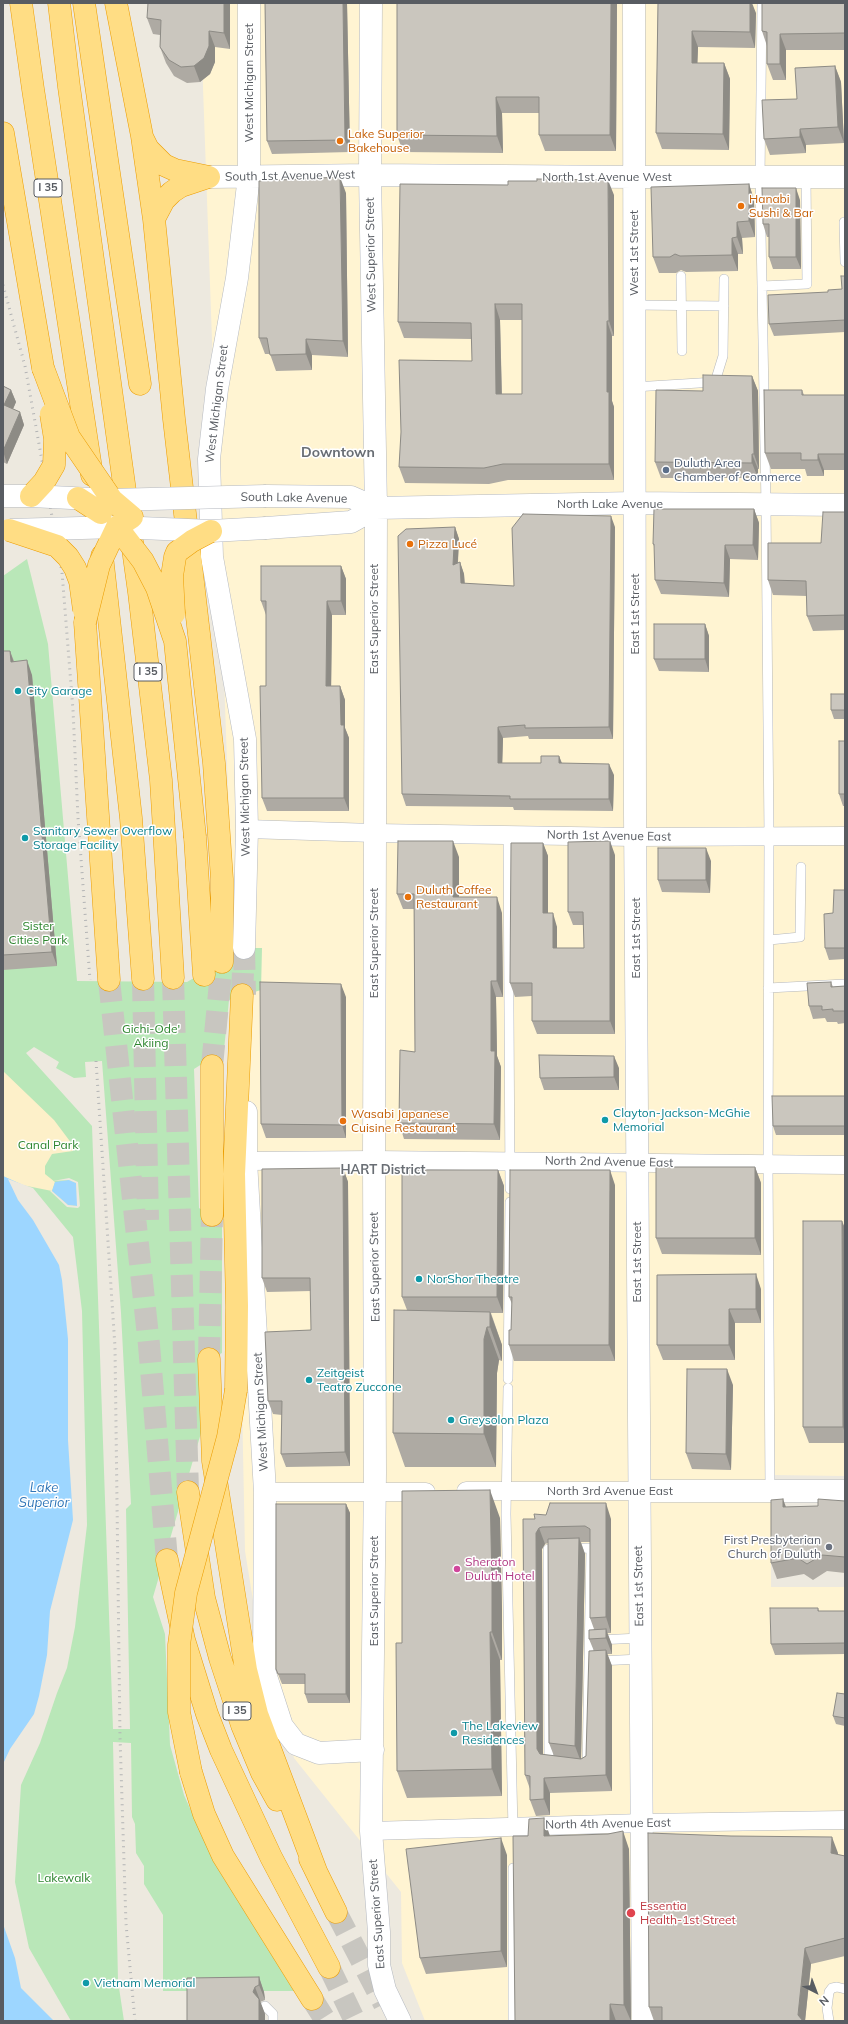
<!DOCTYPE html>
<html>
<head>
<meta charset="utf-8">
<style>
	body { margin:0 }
	#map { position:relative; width:848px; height:2024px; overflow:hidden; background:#ede9df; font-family:Mulish,sans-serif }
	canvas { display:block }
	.frame { position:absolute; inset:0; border:4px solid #585c62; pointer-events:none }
	.north { position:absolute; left:796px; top:1972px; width:40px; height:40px; -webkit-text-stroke:3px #fff; paint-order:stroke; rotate:138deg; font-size:11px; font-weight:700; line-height:16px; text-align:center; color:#585c62 }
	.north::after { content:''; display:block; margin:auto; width:14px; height:18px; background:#585c62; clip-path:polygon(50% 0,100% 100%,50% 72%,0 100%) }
</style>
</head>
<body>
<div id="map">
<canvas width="848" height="2024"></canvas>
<div class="frame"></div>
<div class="north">N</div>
</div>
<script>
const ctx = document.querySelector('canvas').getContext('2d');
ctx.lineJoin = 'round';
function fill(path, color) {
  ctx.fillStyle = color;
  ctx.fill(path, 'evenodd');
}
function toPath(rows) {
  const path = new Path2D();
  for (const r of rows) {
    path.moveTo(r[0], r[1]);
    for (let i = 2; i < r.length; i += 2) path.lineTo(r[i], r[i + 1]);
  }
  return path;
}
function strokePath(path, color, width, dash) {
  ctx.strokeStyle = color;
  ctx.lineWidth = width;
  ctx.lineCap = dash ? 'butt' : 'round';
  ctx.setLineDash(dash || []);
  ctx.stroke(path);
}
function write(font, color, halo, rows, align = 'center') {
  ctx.font = font + ' Mulish,sans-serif';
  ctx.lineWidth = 3;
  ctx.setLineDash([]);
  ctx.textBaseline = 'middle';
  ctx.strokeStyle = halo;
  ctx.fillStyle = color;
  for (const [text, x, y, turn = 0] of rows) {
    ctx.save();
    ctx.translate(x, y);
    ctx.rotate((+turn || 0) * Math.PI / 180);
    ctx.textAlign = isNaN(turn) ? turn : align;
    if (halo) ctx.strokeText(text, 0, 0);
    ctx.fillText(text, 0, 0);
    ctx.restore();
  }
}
const commercial = toPath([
	[200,3,845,3,845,1476,771,1475,771,1587,845,1587,845,2021,425,2021,402,1963,401,1892,294,1758,264,1668,245,1551,232,902]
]);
const green = toPath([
	[27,559,48,644,77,981,187,982,231,956,231,948,262,948,261,990,229,1000,224,1050,194,1069,199,1208,222,1222,222,1353,200,1364,201,1433,153,1597,165,1634,170,1745,184,1795,215,1864,294,1991,163,1991,163,1915,144,1884,144,1866,136,1853,135,1824,132,1817,131,1743,113,1742,118,1981,124,2021,69,2021,27,1949,13,1882,32,1189,3,1176,3,576],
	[34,1047,59,1062,56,1068,74,1078,86,1077,85,1062,102,1061,121,1313,131,1504,126,1509,130,1729,113,1729,92,1126,26,1053]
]);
const sand = toPath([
	[3,1071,54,1120,72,1144,73,1151,52,1154,45,1166,45,1174,55,1182,52,1191,22,1185,3,1176]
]);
const water = toPath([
	[3,1176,32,1189,71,1238,85,1525,19,1785,13,1882,27,1949,69,2021,3,2021],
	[69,1180,76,1183,78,1206,68,1205,52,1191,55,1182]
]);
const pier = toPath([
	[69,1178,78,1182,80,1206,78,1208,67,1207,50,1191,52,1191,68,1205,77,1206,76,1183,69,1180,53,1181],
	[8,1179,33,1188,73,1237,82,1311,87,1525,75,1627,67,1668,57,1693,40,1743,21,1785,15,1882,29,1948,71,2021,54,2021,21,1988,15,1958,3,1924,3,1764,10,1749,34,1714,39,1696,47,1655,50,1611,73,1520,68,1440,68,1339,62,1280,59,1265,33,1220,18,1200]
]);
const secondaryTunnel = toPath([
	[244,948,245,995]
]);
const highwayTunnel = toPath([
	[173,978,188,1492],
	[143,979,148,1220],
	[109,980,149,1345,167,1560],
	[242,995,244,948],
	[212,1066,222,962],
	[209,1359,212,1215],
	[336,1912,384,2004],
	[329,1967,355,2021],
	[312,1999,326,2021]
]);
const lane = toPath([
	[762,3,760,178,766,505,769,837,768,1164,770,1491],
	[844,222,845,262],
	[681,276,682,351],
	[762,286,807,284,806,177],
	[634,305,724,306],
	[634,387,715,382,723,356,724,279],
	[508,835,510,1189],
	[769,940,800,937,801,867],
	[768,988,845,984],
	[508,1379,510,1202],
	[508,1388,506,1514,513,1830],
	[591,1548,587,1769,549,1765,548,1549,591,1548],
	[598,1640,640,1638],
	[598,1661,641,1659],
	[265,2006,273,2014,273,2021],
	[513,2021,513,1868],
	[829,2021,827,2008,829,1992,832,1988,837,1987,845,1989]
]);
const street = toPath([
	[247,829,374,833,635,837,845,836],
	[246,1161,374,1160,845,1165],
	[466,1491,638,1491],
	[265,1492,426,1492],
	[371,1831,643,1823,845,1820]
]);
const secondary = toPath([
	[371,3,370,175,376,508,374,1160,375,1473,371,1831,379,1932,379,1965,385,1990,400,2021],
	[634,3,635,814,643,2021],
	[209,177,370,175,634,177,845,177],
	[266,496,351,497,376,508,634,503,845,505],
	[266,528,351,522,376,508],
	[244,948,247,829,245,739,212,557,209,459,217,389,237,278,249,176,249,3],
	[246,1112,246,1161,265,1492,264,1670,282,1726,296,1744,319,1753,373,1750],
	[638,1491,845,1491]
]);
const highway = toPath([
	[21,3,33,89,92,475],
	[59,3,69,87,139,592,161,780,173,978],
	[84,3,140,384],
	[116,3,142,136,154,219,174,419,214,763,222,879,222,962],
	[3,133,43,368],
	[143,139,148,149,164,165,175,170,209,177],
	[154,219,164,200,172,192,181,186,208,177],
	[102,556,131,818,143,979],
	[85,622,109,980],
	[195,837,204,975],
	[212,1215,212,1066],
	[209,1359,213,1461,246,1670,257,1714,316,1871],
	[236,1390,237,1306,234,1174,242,995],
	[188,1492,204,1598,220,1658,242,1725,262,1773,277,1800],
	[167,1560,184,1640,207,1714,221,1750,271,1857,329,1967],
	[191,1772,204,1814,223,1856,312,1999],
	[310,1859,336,1912]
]);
const rail = toPath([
	[3,285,25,366,62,572,73,710,78,818,90,980],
	[96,1061,115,1347,120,1737,126,1924,135,2021]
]);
const secondaryBridge = toPath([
	[3,496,31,496,112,500,266,496],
	[10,530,117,527,211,531,266,528]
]);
const highwayBridge = toPath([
	[43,368,69,437,112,500,132,517,117,527,99,565,85,622],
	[31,496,44,482,54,465,55,439,51,414],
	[78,498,101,513],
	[117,527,143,561,157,588,175,641,195,837],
	[9,530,57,546,68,557,75,568,80,581,84,610],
	[174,614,172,576,175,557,177,552,192,541,211,531],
	[191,1772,179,1712,179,1645,186,1593,228,1437,236,1390]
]);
const wall = toPath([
	[230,3,230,49,215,47,215,62,210,74,200,82,187,83,174,76,166,63,160,47,160,35,153,34,147,18],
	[265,3,347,3,350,152,272,154,267,141],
	[617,3,616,151,545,151,539,135,539,113,502,113,503,153,403,152,397,135],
	[658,3,756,13,755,48,698,47,697,63,724,63,730,79,729,150,662,149,656,133],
	[845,3,845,50,786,50,786,80,773,80,767,64,767,46,762,31],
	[835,66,841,82,844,143,806,145,806,153,770,155,764,139,797,99],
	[749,184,754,200,755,237,742,238,743,254,738,254,738,271,686,272,681,270,676,273,659,273,653,257],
	[346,193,348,357,312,355,312,370,276,371,270,354,265,354,259,338],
	[614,195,614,336,612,336,612,401,614,407,614,480,508,480,489,484,405,483,399,467,472,361,472,339,404,338,398,322],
	[500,320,522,320,522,394,502,394],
	[800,200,801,269,773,269,769,257,769,237,767,237,763,224],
	[845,276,845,332,774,336,769,324,828,292,842,289],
	[752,376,758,391,759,469,758,469,758,478,661,478,655,462,703,391],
	[3,386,11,390,16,402,13,409,20,412,24,425,7,464,3,462],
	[802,390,804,395,845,395,845,470,824,470,824,476,807,476,805,469,771,469,765,453],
	[754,509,759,523,758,560,730,559,729,597,661,594,655,580,655,548,653,544],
	[845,512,845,630,813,631,807,616,807,596,773,595,768,580,821,543],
	[455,527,459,539,458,563,460,562,464,574,465,584,514,586,615,527,613,739,529,739,528,736,503,738,502,763,541,763,559,756,562,763,614,775,613,811,514,810,513,807,406,806,402,794],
	[341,566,346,579,346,615,332,615,331,686,340,686,345,700,345,728,349,738,349,811,267,811,262,798,266,686,266,615,261,601],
	[705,624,709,636,709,672,659,671,654,659],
	[3,651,10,651,14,661,32,675,57,966,3,970],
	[845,694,845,719,834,719,831,710],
	[845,741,845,806,843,806,839,794],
	[543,843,548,856,548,913,557,927,557,948,584,948,584,925,573,925,568,912,615,855,615,1034,537,1034,532,1021,532,996,515,997,510,983],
	[459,857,459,897,502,913,503,997,496,997,497,1056,501,1067,500,1140,404,1139,399,1123,415,1052,414,909,403,909,397,894],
	[711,861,710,893,662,892,658,880],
	[845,890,845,959,829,960,825,948,833,913],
	[831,982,833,987,845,986,845,1023,838,1024,837,1022,827,1022,825,1018,813,1019,809,1006],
	[346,997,346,1138,266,1138,261,1124],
	[619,1068,619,1090,544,1090,540,1078],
	[845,1096,845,1135,776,1135,773,1126],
	[755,1167,761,1183,761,1255,662,1254,656,1238],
	[343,1168,348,1182,350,1466,286,1467,281,1454,282,1415,273,1414,268,1401,311,1330,311,1291,267,1292,262,1278],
	[498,1170,504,1186,503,1313,491,1313,502,1345,502,1361,499,1360,497,1373,496,1467,405,1467,393,1433,407,1310,402,1297],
	[615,1185,615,1361,514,1361,509,1345,511,1330,512,1304,509,1297],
	[845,1228,845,1443,809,1443,803,1427],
	[761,1289,761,1323,735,1323,735,1360,663,1360,657,1345],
	[733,1385,731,1470,692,1469,686,1453],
	[845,1501,845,1573,827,1571,813,1580,804,1574,777,1579,771,1563,785,1507,818,1506],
	[346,1504,350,1513,350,1703,308,1703,305,1694,305,1684,282,1684,276,1669],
	[500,1518,502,1610,502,1660,500,1660,502,1796,407,1798,397,1771,402,1643],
	[523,1519,611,1519,611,1633,607,1633,612,1645,612,1654,607,1654,612,1666,612,1791,550,1793,550,1815,536,1816,530,1800,530,1789,525,1775],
	[581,1542,590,1542,590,1618,594,1629,589,1639,594,1651,586,1756,581,1759,585,1554],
	[548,1543,549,1743,554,1756,543,1755,542,1549,545,1544],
	[818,1608,819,1611,845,1611,845,1654,775,1655,771,1644],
	[845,1694,845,1726,836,1724,833,1716],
	[550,1836,629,1849,631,2021,515,2021],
	[838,1853,838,1855,845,1856,845,1956,811,1964,805,2021,654,2021,649,2007],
	[507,1855,507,1967,426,1974,420,1958],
	[259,1977,264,1992,265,2000,260,2002,265,2014,187,2021]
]);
const shadedWall = toPath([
	[224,3,230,3,230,49,224,33],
	[343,3,347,3,350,152,345,140],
	[611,3,617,3,616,151,610,135],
	[750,3,752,3,756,13,755,48,750,32],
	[209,31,215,47,215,62,210,74,200,82,194,66],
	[692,31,698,47,697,79,692,63],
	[780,34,786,50,786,80,780,64],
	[724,63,730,79,729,150,723,134],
	[835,66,841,82,844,143,838,127],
	[496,97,502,113,503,153,497,136],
	[800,129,806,145,806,153,800,137],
	[340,177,346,193,348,357,343,341],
	[608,180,614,195,614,336,609,321],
	[749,184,754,200,755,237,749,221],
	[796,188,800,200,801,269,796,257],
	[737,222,742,238,743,254,737,237],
	[732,238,738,254,738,271,732,255],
	[495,304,500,320,502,409,496,394],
	[607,321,612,336,612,401,614,407,614,480,609,464,607,392],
	[306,339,312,355,312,370,306,354],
	[752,376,758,391,759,469,754,454],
	[11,390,16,402,9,418,4,405],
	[20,412,24,425,7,464,3,451],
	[752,454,758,469,758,478,752,463],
	[818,454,824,470,824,476,818,460],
	[754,509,759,523,758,560,753,545],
	[611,516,615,527,613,739,609,727],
	[455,527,459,539,457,576,453,565],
	[725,545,730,559,729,597,724,583],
	[460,562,464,574,465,595,461,583],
	[341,566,346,579,346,615,341,601],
	[327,601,332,615,331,699,326,686],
	[705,624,709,636,709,672,705,659],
	[10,651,15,666,11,662],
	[27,660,32,675,57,966,52,952],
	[340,686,345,700,345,728,349,738,349,811,344,798,341,725],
	[498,727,503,738,502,774,498,763],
	[559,756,563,767,559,763],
	[609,764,614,775,613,811,609,799],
	[453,841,459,857,459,913,453,897],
	[610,841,615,855,615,1034,610,1021],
	[543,843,548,856,548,926,543,913],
	[706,848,711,861,710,893,706,880],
	[497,897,502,913,503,997,497,981],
	[553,913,557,927,557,961,553,948],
	[491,981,496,997,497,1056,501,1067,500,1140,494,1124,491,1051],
	[341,984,346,997,346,1138,342,1125],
	[614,1056,619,1068,619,1090,614,1077],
	[755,1167,761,1183,761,1255,755,1238],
	[343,1168,348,1182,350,1466,345,1452],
	[498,1170,504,1186,503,1313,497,1297],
	[610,1170,615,1185,615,1361,609,1345],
	[842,1221,845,1228,845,1433,843,1427],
	[756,1274,761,1289,761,1323,756,1309],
	[729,1309,735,1323,735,1360,729,1345],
	[490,1312,502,1345,502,1361,490,1327],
	[487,1327,499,1360,497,1373,496,1467,484,1434,484,1339],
	[727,1369,733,1385,731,1470,726,1454],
	[490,1490,500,1518,502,1610,502,1660,492,1632],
	[783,1499,789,1515,783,1507],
	[606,1503,611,1519,611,1633,606,1617],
	[346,1504,350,1513,350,1703,346,1694],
	[539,1528,545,1544,542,1549,543,1765,537,1749,536,1533],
	[579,1538,585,1554,581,1762,575,1746],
	[606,1629,612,1645,612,1654,606,1638],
	[490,1632,500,1660,502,1796,492,1769],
	[606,1650,612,1666,612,1791,606,1775],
	[544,1778,550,1793,550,1815,544,1799],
	[544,1818,550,1836,544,1836],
	[623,1831,629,1849,631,2021,624,2005],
	[832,1837,838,1853,837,1869,831,1853],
	[501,1838,507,1855,507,1967,501,1951],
	[805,1948,811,1964,805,2021,801,2021,798,2015],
	[259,1977,264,1992,265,2000,259,1985],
	[255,1987,265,2014,265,2021,259,2021,253,1992],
	[610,2004,616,2021,610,2021]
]);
const building = toPath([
	[148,3,224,3,224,33,209,31,209,46,204,58,194,66,181,67,169,60,160,47,161,20,147,18,148,3],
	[265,3,343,3,345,140,267,141,265,3],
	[397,3,611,3,610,135,539,135,539,97,496,97,497,136,397,135,397,3],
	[658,3,750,3,750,32,692,31,692,63,724,63,723,134,656,133,658,3],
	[762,3,845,3,845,33,780,34,780,64,767,64,767,32,762,31,762,3],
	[835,66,838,127,800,129,800,137,764,139,762,100,797,99,795,68,835,66],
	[340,177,343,341,306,339,306,354,270,355,267,338,259,338,259,181,340,177],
	[537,179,608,180,609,321,607,321,607,392,609,392,609,464,503,464,484,468,399,467,401,432,399,360,472,361,471,323,398,322,400,184,508,185,508,181,537,181,537,179],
	[495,304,522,304,522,394,496,394,495,304],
	[749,184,749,221,737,222,737,237,732,238,732,255,680,256,675,254,670,257,653,257,651,187,749,184],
	[762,188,796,188,796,257,769,257,769,224,763,224,762,188],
	[841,276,845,276,845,320,769,324,768,295,828,292,828,290,842,289,841,276],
	[703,375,752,376,754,454,752,454,752,463,655,462,656,390,703,391,703,375],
	[3,386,11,390,4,405,20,412,3,451,3,386],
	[764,390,802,390,802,395,845,395,845,454,818,454,818,460,801,460,801,453,765,453,764,390],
	[654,509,754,509,753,545,725,545,724,583,655,580,654,544,653,544,654,509],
	[823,512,845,512,845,615,807,616,806,581,768,580,768,543,821,543,823,512],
	[523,514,611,516,609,727,525,728,525,725,498,727,498,763,541,763,541,756,559,756,559,763,609,764,609,799,510,799,510,796,402,794,398,536,406,529,455,527,453,565,460,562,461,583,514,586,512,528,523,514],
	[261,566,341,566,341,601,327,601,326,686,340,686,341,725,344,725,344,798,262,798,260,686,266,686,266,601,261,601,261,566],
	[654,624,705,624,705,659,654,659,654,624],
	[3,651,10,651,11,662,27,660,52,952,3,955,3,651],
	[831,694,845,694,845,710,831,710,831,694],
	[839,741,845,741,845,794,839,794,839,741],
	[398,841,453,841,453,897,497,897,497,981,491,981,491,1051,495,1051,494,1124,399,1123,400,1050,415,1052,414,894,397,894,398,841],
	[610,841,610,1021,532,1021,532,983,510,983,511,843,543,843,543,913,553,913,553,948,584,948,583,912,568,912,568,842,610,841],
	[658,848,706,848,706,880,658,880,658,848],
	[834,890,845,890,845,948,825,948,824,914,833,913,834,890],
	[260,982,341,984,342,1125,261,1124,260,982],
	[831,982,831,987,845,986,845,1011,833,1011,833,1009,822,1010,822,1006,809,1006,807,983,831,982],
	[539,1055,614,1056,614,1077,540,1078,539,1055],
	[772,1096,845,1096,845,1126,773,1126,772,1096],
	[656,1167,755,1167,755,1238,656,1238,656,1167],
	[343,1168,345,1452,281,1454,282,1401,268,1401,265,1332,311,1330,310,1278,262,1278,262,1169,343,1168],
	[402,1170,498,1170,497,1297,402,1297,402,1170],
	[510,1170,610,1170,609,1345,509,1345,509,1330,511,1330,512,1297,509,1297,510,1170],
	[803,1221,842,1221,843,1427,803,1427,803,1221],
	[756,1274,756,1309,729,1309,729,1345,657,1345,657,1275,756,1274],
	[394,1310,490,1312,490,1327,487,1327,484,1339,484,1434,393,1433,394,1310],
	[687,1369,727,1369,726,1454,686,1453,687,1369],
	[490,1490,492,1583,492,1632,490,1632,492,1769,397,1771,396,1643,402,1643,402,1491,490,1490],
	[783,1499,783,1507,818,1506,818,1499,845,1501,845,1557,822,1555,807,1564,798,1558,771,1563,771,1500,783,1499],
	[550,1503,606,1503,606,1617,590,1618,590,1529,585,1526,542,1527,539,1528,536,1533,537,1749,540,1754,581,1759,586,1756,589,1651,606,1650,606,1775,544,1778,544,1799,530,1800,530,1776,525,1775,523,1519,535,1519,534,1514,546,1515,550,1503],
	[276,1504,346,1504,346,1694,305,1694,305,1674,278,1674,276,1669,276,1504],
	[579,1538,575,1746,549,1743,548,1539,579,1538],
	[770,1608,818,1608,818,1611,845,1611,845,1643,771,1644,770,1608],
	[606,1629,606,1638,589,1639,589,1630,606,1629],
	[837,1693,845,1694,845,1718,833,1716,837,1693],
	[544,1818,544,1836,608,1834,623,1831,624,2005,610,2004,610,2021,515,2021,513,1836,528,1836,529,1819,544,1818],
	[648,1833,731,1836,832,1837,831,1853,845,1856,845,1938,805,1948,798,2015,803,2021,662,2021,662,2007,649,2007,648,1833],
	[501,1838,501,1951,420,1958,406,1849,501,1838],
	[259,1977,259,1985,255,1987,253,1992,259,1999,259,2021,187,2021,187,1978,259,1977]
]);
const markers = [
	[340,141,4,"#e8710a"],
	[741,206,4,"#e8710a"],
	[666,470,4,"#5c6f8a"],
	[410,544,4,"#e8710a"],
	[18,691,4,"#0f9aa8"],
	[25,838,4,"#0f9aa8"],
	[408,897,4,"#e8710a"],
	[605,1120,4,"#0f9aa8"],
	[343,1121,4,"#e8710a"],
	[419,1279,4,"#0f9aa8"],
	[309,1380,4,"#0f9aa8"],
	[451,1420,4,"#0f9aa8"],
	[829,1547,4,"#6b7280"],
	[457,1569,4,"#d1479c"],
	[454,1733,4,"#0f9aa8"],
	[631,1913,5,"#e0444e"],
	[86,1983,4,"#0f9aa8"]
];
const shields = [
	[48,188,28],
	[148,672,28],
	[237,1711,28]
];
const shieldNames = [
	["I 35",48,188],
	["I 35",148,672],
	["I 35",237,1711]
];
const streetNames = [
	["West Michigan Street",249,83,-90],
	["South 1st Avenue West",290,176,-1],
	["North 1st Avenue West",607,177],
	["West 1st Street",634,253,-90],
	["West Superior Street",371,255,-91],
	["West Michigan Street",217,404,-83],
	["South Lake Avenue",294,498,1],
	["North Lake Avenue",610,504],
	["East 1st Street",635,614,-90],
	["East Superior Street",374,619,-90],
	["West Michigan Street",245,797,-91],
	["North 1st Avenue East",609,836,1],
	["East 1st Street",636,938,-90],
	["East Superior Street",374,943,-90],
	["North 2nd Avenue East",609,1162,1],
	["East 1st Street",637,1262,-90],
	["East Superior Street",375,1267,-91],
	["West Michigan Street",261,1412,-93],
	["North 3rd Avenue East",610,1491],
	["East 1st Street",639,1586,-91],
	["East Superior Street",374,1591,-90],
	["North 4th Avenue East",608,1824,-1],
	["East Superior Street",377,1914,-94]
];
const foodNames = [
	["Lake Superior",348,134],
	["Bakehouse",348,148],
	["Hanabi",749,199],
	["Sushi & Bar",749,213],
	["Pizza Lucé",418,544],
	["Duluth Coffee",416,890],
	["Restaurant",416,904],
	["Wasabi Japanese",351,1114],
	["Cuisine Restaurant",351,1128]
];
const serviceNames = [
	["Duluth Area",674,463],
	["Chamber of Commerce",674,477]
];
const cultureNames = [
	["City Garage",26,691],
	["Sanitary Sewer Overflow",33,831],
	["Storage Facility",33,845],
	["Clayton-Jackson-McGhie",613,1113],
	["Memorial",613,1127],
	["NorShor Theatre",427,1279],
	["Zeitgeist",317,1373],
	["Teatro Zuccone",317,1387],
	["Greysolon Plaza",459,1420],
	["The Lakeview",462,1726],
	["Residences",462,1740],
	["Vietnam Memorial",94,1983]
];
const parkNames = [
	["Sister",38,926],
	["Cities Park",38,940],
	["Gichi-Ode'",151,1029],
	["Akiing",151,1043],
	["Canal Park",48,1145],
	["Lakewalk",64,1878]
];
const worshipNames = [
	["First Presbyterian",821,1540],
	["Church of Duluth",821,1554]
];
const hotelNames = [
	["Sheraton",465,1562],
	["Duluth Hotel",465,1576]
];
const healthNames = [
	["Essentia",640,1906],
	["Health-1st Street",640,1920]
];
const neighbourhoodNames = [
	["HART District",383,1170]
];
const waterNames = [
	["Lake",44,1488],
	["Superior",44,1503]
];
const quarterNames = [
	["Downtown",338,453]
];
fill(commercial, '#fff4d2');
fill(green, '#b9e7b8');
fill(sand, '#fdf0c9');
fill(water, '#9dd6ff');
fill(pier, '#ede9df');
strokePath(secondaryTunnel, '#c8c6c0', 22, [22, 11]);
strokePath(highwayTunnel, '#c8c6c0', 22, [22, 11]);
strokePath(lane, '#b5b8bd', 10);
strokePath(street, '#b5b8bd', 19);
strokePath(secondary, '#b5b9c0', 23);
strokePath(highway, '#ec9d00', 23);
strokePath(lane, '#fff', 9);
strokePath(street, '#fff', 18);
strokePath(secondary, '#fff', 22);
strokePath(highway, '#ffdd84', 22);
strokePath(rail, '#b3b4b5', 3, [1, 5]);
strokePath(secondaryBridge, '#b5b9c0', 23, []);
strokePath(highwayBridge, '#ec9d00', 23, []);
strokePath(secondaryBridge, '#fff', 22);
strokePath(highwayBridge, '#ffdd84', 22);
fill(wall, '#aeaaa3');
fill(shadedWall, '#8d8b85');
fill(building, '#cac6be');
strokePath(building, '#8d8b85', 1);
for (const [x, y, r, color] of markers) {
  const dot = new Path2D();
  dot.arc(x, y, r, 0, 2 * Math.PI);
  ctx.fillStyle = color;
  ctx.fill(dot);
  strokePath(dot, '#fff', 1.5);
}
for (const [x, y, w] of shields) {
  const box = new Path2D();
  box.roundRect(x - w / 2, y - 9, w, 18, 3);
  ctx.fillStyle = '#fff';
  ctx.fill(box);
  strokePath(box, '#585c62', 1);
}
write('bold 11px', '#585c62', null, shieldNames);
write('12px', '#585c62', '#fff', streetNames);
write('12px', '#c56008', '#fff', foodNames, 'left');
write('12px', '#4e5e75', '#fff', serviceNames, 'left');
write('12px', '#0d838f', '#fff', cultureNames, 'left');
write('12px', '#2d852e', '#fff', parkNames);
write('12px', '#5b616d', '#fff', worshipNames, 'right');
write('12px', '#b23c85', '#fff', hotelNames, 'left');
write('12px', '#be3a42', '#fff', healthNames, 'left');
write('bold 13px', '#696e74', '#fff', neighbourhoodNames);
write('italic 13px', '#3177b9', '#fff', waterNames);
write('bold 14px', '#696e74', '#fff', quarterNames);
</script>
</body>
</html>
